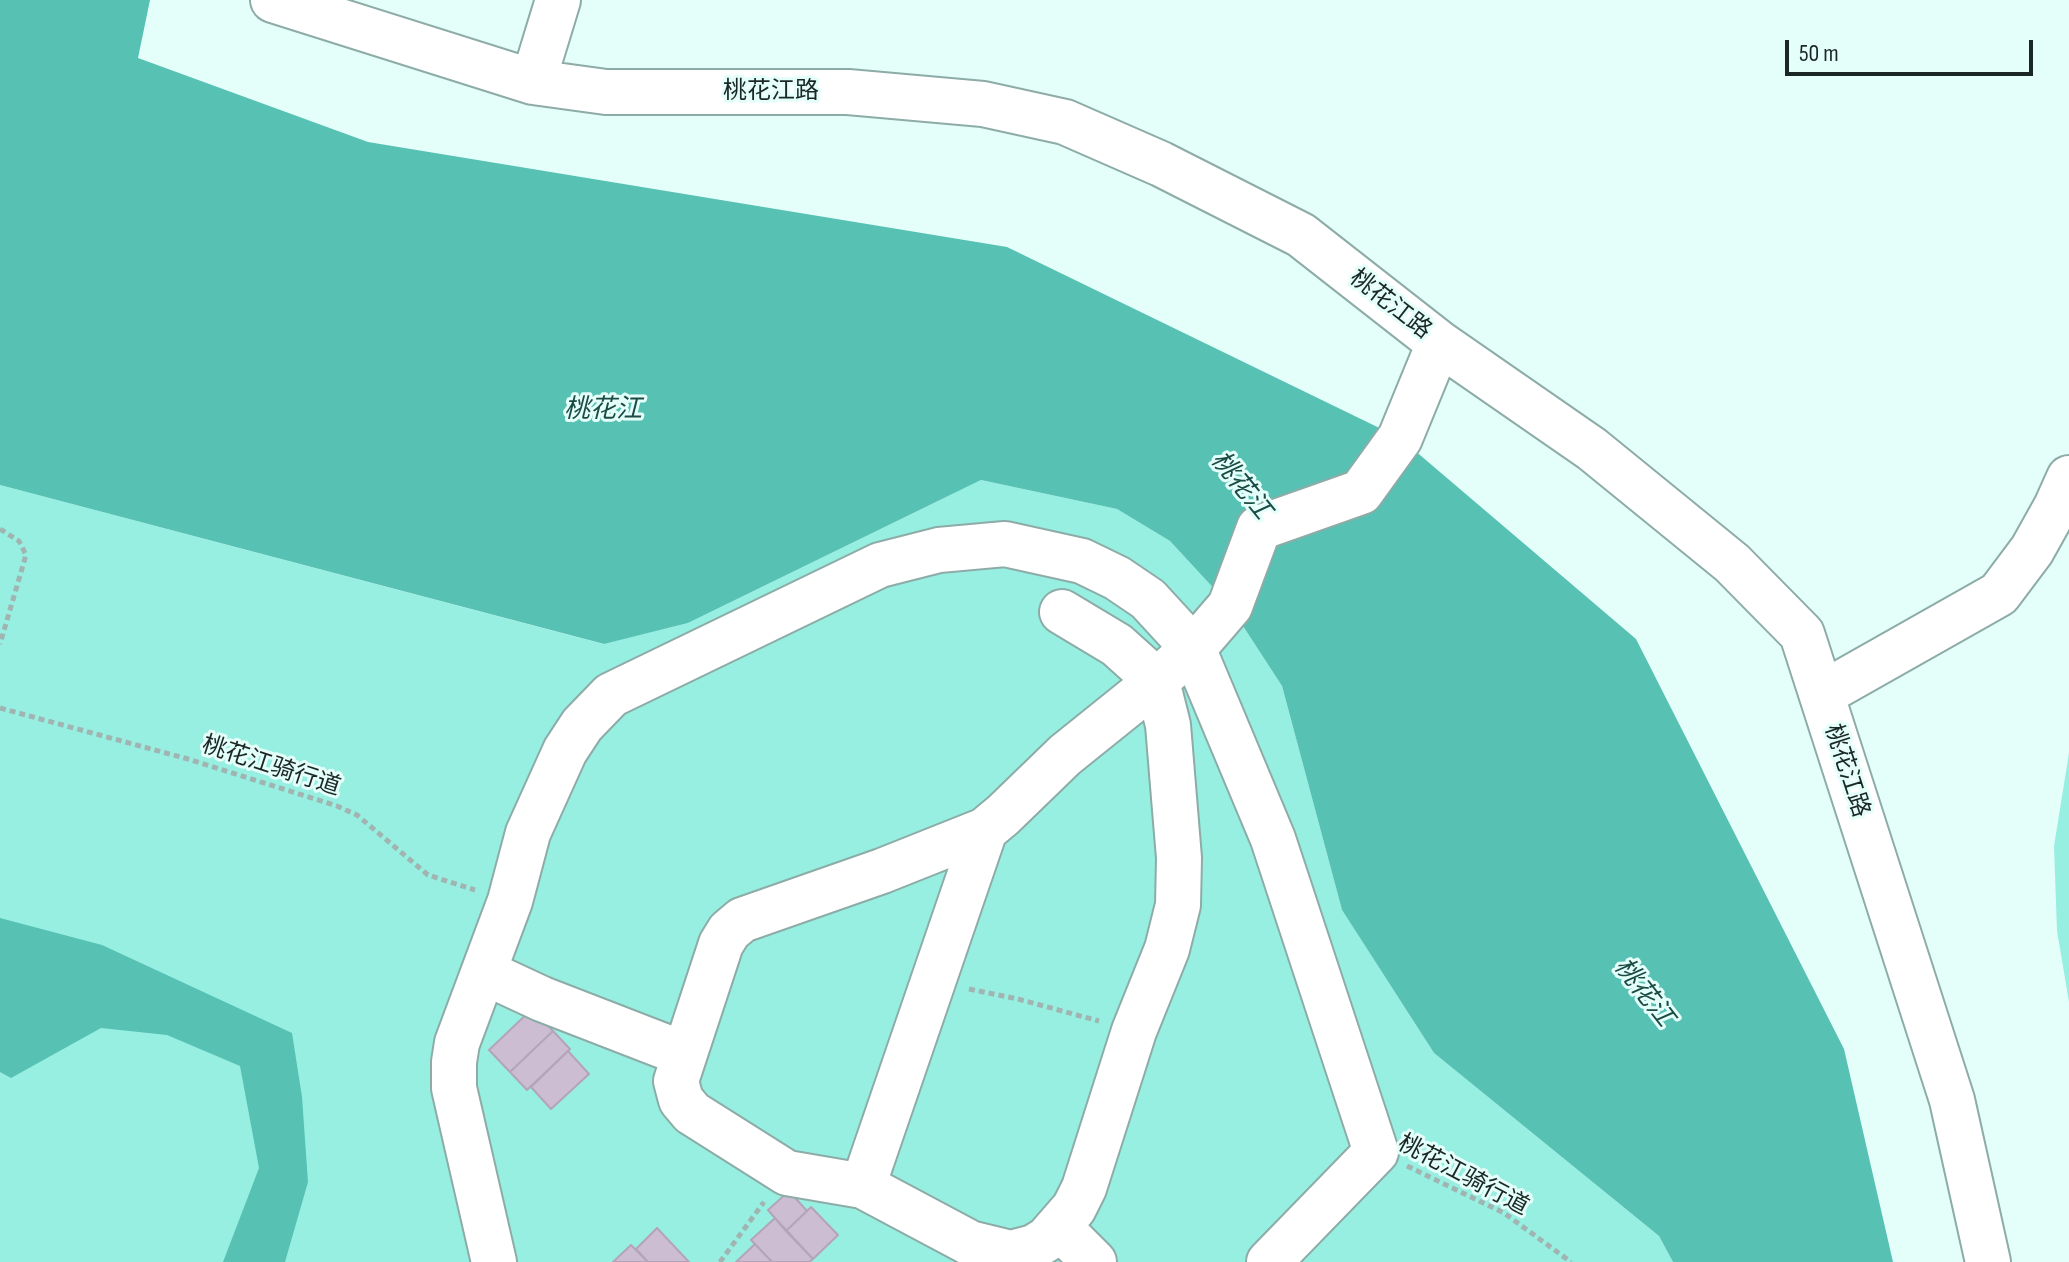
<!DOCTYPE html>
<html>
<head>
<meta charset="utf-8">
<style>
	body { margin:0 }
	#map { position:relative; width:2069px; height:1262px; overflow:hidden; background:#e4fef9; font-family:"Sofia Sans Condensed",sans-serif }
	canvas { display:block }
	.scale { position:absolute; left:1785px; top:40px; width:248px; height:36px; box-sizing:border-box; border:4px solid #1b2725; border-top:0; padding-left:10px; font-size:24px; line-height:28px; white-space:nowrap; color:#1b2725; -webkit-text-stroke:6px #e4fef9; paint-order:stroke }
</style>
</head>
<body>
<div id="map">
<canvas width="2069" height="1262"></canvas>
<div class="scale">50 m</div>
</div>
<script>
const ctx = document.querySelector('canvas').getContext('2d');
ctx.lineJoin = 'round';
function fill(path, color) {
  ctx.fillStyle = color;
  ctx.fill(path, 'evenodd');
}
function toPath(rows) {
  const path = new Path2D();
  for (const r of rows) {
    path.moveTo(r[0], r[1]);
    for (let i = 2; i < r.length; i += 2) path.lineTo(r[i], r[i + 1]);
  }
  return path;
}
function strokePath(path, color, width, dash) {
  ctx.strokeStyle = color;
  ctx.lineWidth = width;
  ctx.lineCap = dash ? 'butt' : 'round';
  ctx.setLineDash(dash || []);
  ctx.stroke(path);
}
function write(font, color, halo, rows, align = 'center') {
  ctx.font = font + ' "Sofia Sans Condensed","Noto Sans SC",sans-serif';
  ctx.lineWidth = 6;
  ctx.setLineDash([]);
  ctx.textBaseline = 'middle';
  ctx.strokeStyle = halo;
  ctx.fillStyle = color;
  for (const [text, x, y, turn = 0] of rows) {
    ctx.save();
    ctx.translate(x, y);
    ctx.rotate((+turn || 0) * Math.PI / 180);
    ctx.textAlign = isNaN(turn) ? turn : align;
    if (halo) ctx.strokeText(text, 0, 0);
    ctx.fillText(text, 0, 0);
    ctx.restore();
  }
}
const green = toPath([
	[981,480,1117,509,1170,541,1230,606,1282,686,1342,910,1434,1053,1659,1236,1673,1262,0,1262,0,485,603,644,688,623],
	[2069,753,2069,1002,2057,931,2054,846]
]);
const water = toPath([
	[0,0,150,0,138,58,368,142,1007,247,1400,438,1636,639,1844,1049,1893,1262,1673,1262,1659,1236,1434,1053,1342,910,1282,686,1230,606,1170,541,1117,509,981,480,688,623,604,644,0,485],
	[0,918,102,945,292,1033,302,1097,308,1182,285,1262,223,1262,259,1168,240,1066,167,1035,101,1028,11,1078,0,1072]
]);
const building = toPath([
	[532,1009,553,1031,510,1072,489,1050,532,1009],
	[553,1031,570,1049,527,1090,510,1072,553,1031],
	[568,1051,589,1074,551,1109,531,1087,568,1051],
	[789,1191,807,1211,786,1231,768,1210,789,1191],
	[811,1207,838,1235,813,1259,786,1231,811,1207],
	[775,1218,813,1259,809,1262,772,1262,751,1240,775,1218],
	[657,1228,689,1262,648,1262,636,1249,657,1228],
	[755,1244,772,1262,736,1262,755,1244],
	[631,1245,648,1262,613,1262,631,1245]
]);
const path = toPath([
	[0,529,19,541,26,555,0,644],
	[0,708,188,759,337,806,357,815,428,875,475,890],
	[969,989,1018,999,1099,1021],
	[1407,1166,1504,1213,1571,1262],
	[720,1262,764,1202]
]);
const minor = toPath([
	[273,0,533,82,606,92,848,92,983,104,1065,122,1161,164,1301,235,1439,343,1592,449,1732,563,1802,634,1952,1100,1988,1262],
	[533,82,558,0],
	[1062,612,1117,645,1157,681,1168,725,1179,858,1178,905,1167,949,1134,1031,1084,1188,1074,1208,1047,1239,1034,1247,1011,1253,970,1243,863,1186,787,1173,692,1113,681,1100,676,1081,721,944,729,931,742,920,882,871,985,830,1003,815,1065,755,1157,681,1199,642,1230,606,1259,528,1361,492,1400,438,1439,343],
	[1822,694,1999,594,2032,550,2056,507,2069,478],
	[484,972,542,999,684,1054],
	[863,1186,985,830],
	[1060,1228,1094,1262],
	[494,1262,454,1088,454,1062,457,1043,510,901,528,833,565,751,582,725,611,695,880,565,939,550,1005,544,1082,561,1117,578,1148,599,1193,648,1273,839,1376,1152,1269,1262]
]);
const streetNames = [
	["桃花江路",771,92],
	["桃花江路",1390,305,38],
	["桃花江骑行道",271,767,18],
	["桃花江路",1846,771,72],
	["桃花江骑行道",1463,1176,28]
];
const waterNames = [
	["桃花江",603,410],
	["桃花江",1240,486,51],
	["桃花江",1643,993,52]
];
fill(green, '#97efe2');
fill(water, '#57c1b4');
fill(building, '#cdbdd2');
strokePath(building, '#b4a4b9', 2);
strokePath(minor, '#8daca7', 48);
strokePath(path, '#a0b5b1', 5, [6, 4]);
strokePath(minor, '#fff', 44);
write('24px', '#1b2725', '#e4fef9', streetNames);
write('italic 26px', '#1c4b45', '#e4fef9', waterNames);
</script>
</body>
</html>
